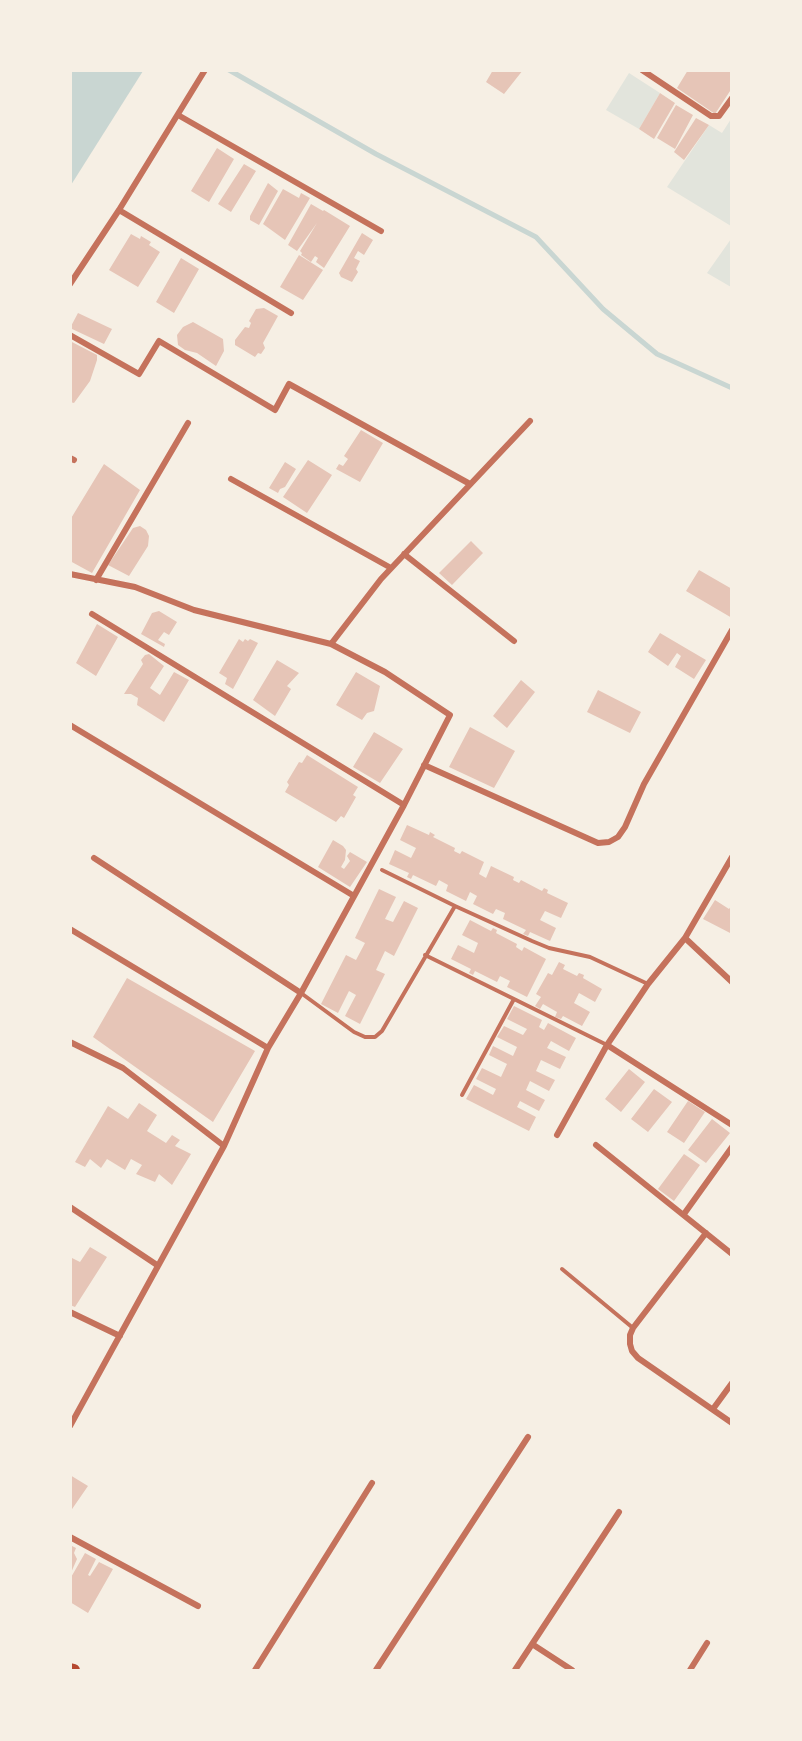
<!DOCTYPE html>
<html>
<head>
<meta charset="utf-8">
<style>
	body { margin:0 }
	#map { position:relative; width:802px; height:1741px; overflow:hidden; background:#f6efe4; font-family:"Nunito Sans",sans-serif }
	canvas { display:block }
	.frame { position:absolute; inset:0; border:72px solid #f6efe4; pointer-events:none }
</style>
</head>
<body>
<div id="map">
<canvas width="802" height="1741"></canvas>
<div class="frame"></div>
</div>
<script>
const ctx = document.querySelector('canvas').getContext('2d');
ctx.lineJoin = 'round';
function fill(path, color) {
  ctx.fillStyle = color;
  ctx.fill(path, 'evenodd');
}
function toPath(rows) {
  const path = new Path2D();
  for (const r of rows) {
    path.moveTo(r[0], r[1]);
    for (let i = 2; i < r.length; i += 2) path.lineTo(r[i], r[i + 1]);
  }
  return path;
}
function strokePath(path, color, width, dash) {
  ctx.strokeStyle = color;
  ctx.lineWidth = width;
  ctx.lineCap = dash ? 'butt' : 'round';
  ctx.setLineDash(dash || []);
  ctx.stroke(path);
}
const green = toPath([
	[629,73,660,93,639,129,606,110],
	[731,119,732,225,731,226,667,187,709,125,722,133],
	[731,239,732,239,731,287,707,273]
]);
const water = toPath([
	[71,70,143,71,71,185,70,71]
]);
const stream = toPath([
	[229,70,376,154,536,237,603,309,657,354,732,388]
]);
const building = toPath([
	[493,70,523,70,504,94,486,82],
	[688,70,732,70,732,88,715,114,677,88],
	[660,93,675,103,654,139,639,129],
	[676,105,693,115,675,149,657,138],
	[696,118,709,125,684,160,674,152],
	[217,148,234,159,209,202,191,191],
	[244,164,256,171,231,212,218,204],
	[268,183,278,191,259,225,250,220,250,216],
	[283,189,299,198,301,193,310,198,285,240,263,224],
	[311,204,323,211,324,210,350,226,324,268,316,262,318,258,315,256,311,262,301,255,302,253,300,251,317,223,297,251,288,245],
	[362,233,373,240,364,255,358,251,354,258,360,261,356,269,358,272,352,282,341,277,339,273],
	[131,234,140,239,141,236,151,242,149,245,160,252,138,287,109,270],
	[299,255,323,270,303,300,280,287],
	[181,258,199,269,174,313,156,302],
	[264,308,278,316,263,343,265,348,261,354,258,353,255,357,235,345,235,340,245,327,249,328,251,323,249,321,256,309],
	[78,313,112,329,104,344,70,328],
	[193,322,223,339,224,351,216,366,197,353,185,350,178,345,177,335,183,327],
	[70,341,97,355,97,360,90,381,74,403,70,402],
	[361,430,383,443,360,482,336,469,339,464,343,466,348,459,344,456],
	[308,460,332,475,307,513,283,497],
	[285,462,296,469,285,487,280,489,278,493,269,488],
	[104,464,140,490,92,573,70,561,70,520],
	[140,526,146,530,149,536,148,546,129,576,108,565,133,528],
	[471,541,483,553,452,585,439,573],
	[699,570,732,589,732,618,686,591],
	[159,611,177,622,169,635,164,632,158,640,165,644,164,647,141,634,152,613],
	[97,624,118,637,96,676,76,663],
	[660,633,706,660,694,679,675,667,681,656,677,653,668,666,648,652],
	[239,639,243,642,245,639,248,641,250,639,258,643,233,689,225,684,227,678,219,673],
	[149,654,164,666,150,688,160,695,174,672,189,680,164,722,137,705,138,698,131,694,124,694,143,664,141,660,145,655],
	[277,660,299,673,287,686,291,689,275,716,253,700],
	[356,672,380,686,374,711,367,713,362,720,336,705],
	[521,680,535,692,507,728,493,716],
	[598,690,641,712,630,733,587,712],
	[470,727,515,751,494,788,449,767],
	[374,732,403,749,380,783,353,767],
	[307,755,358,787,353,795,356,797,344,818,341,816,336,822,285,792,289,785,287,782,299,762,302,763],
	[407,825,429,835,430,832,435,835,433,837,455,848,454,851,460,854,462,851,484,862,479,874,486,878,491,866,514,877,513,880,519,883,521,880,542,891,544,888,548,890,547,893,568,903,561,918,545,911,540,920,556,928,550,941,530,932,528,936,523,934,526,930,503,919,505,913,496,909,493,914,473,904,477,896,470,892,466,901,446,891,448,885,439,880,436,886,413,875,411,879,407,877,409,873,389,864,395,850,411,858,416,848,400,840],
	[333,840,343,846,346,850,345,860,341,867,344,869,350,861,347,856,350,852,367,862,350,887,318,867],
	[379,889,396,897,385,919,393,922,404,901,418,908,394,956,385,951,376,970,385,974,360,1024,345,1016,356,995,349,991,338,1013,321,1004,346,955,356,960,365,943,355,938],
	[715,900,729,909,732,905,732,934,703,919],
	[470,920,491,931,493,928,497,930,496,933,517,944,516,947,522,951,524,947,546,959,527,997,507,987,510,981,500,976,497,982,475,971,473,975,469,973,471,969,451,959,458,945,474,953,478,943,462,935],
	[559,962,565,965,563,969,577,976,579,973,584,975,583,978,602,989,595,1002,579,993,574,1003,590,1012,582,1026,563,1016,561,1019,555,1017,557,1012,543,1004,540,1009,535,1006,541,997,536,994,548,973,552,975],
	[127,978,255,1051,213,1122,93,1037],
	[514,1006,542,1020,539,1027,544,1030,548,1023,576,1038,569,1051,551,1041,547,1048,566,1057,560,1069,541,1060,536,1071,555,1080,549,1091,530,1081,526,1090,545,1100,539,1111,520,1101,517,1107,536,1117,529,1131,466,1099,474,1085,493,1095,496,1089,476,1079,482,1068,501,1077,507,1064,489,1055,493,1046,513,1056,517,1047,497,1037,504,1026,523,1035,527,1029,507,1019],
	[629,1069,645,1082,621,1112,605,1099],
	[654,1089,672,1102,648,1132,631,1119],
	[688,1101,705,1112,684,1143,667,1132],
	[139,1103,157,1115,147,1131,166,1143,172,1135,180,1140,175,1146,191,1154,172,1185,159,1174,155,1182,136,1174,142,1165,131,1159,125,1170,107,1159,101,1168,90,1159,85,1167,75,1162,108,1106,128,1119],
	[712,1119,730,1133,706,1163,688,1150],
	[684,1154,700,1165,674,1201,658,1189],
	[90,1247,107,1257,75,1307,70,1305,70,1261,72,1258,80,1262],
	[70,1475,88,1486,70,1512],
	[70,1545,76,1548,74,1553,77,1559,70,1575],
	[85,1553,96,1559,88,1575,90,1576,99,1562,113,1569,88,1613,70,1602,70,1579]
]);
const service = toPath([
	[382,870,455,906,532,941,549,948,590,957,648,984],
	[425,955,607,1045],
	[301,993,354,1032,365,1037,375,1037,382,1031,455,906],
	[462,1095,514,999],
	[562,1269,633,1328]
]);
const minor = toPath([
	[642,70,711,116,719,116,732,98],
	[178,115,381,231],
	[119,210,291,313],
	[70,284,119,210,205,70],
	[70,335,139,374,159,341,275,410,289,384,470,484],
	[70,458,74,460],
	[231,479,391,568],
	[404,554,514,641],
	[70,574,135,587,194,610,331,644,385,672,450,715,404,805,301,993,268,1048,224,1146,70,1426],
	[96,580,188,423],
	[92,614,404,805],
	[331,644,381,579,530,421],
	[70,725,354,896],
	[424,765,598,843,609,842,618,837,625,827,644,784,732,630],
	[732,857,685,938,732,982],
	[94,858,301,993],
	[70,929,268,1048],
	[70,1042,123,1068,224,1146],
	[607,1045,732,1125],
	[557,1135,607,1045,648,984,685,938],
	[596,1145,732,1254],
	[70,1207,157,1265],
	[684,1214,732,1147],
	[706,1233,633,1328,630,1335,630,1344,632,1351,638,1358,732,1423],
	[70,1312,120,1336],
	[713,1409,732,1383],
	[70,1537,198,1606],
	[532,1644,572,1670],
	[255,1670,372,1483],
	[376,1670,528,1437],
	[515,1670,619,1512],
	[690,1670,707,1643]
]);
const trunk = toPath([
	[70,1669,74,1670]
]);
fill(green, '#e2e4dc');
fill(water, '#c9d6d2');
strokePath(stream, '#c9d6d2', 5);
fill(building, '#e6c5b7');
strokePath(service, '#c5725c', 4);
strokePath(minor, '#c5725c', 6);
strokePath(trunk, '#b5482f', 12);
</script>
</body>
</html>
